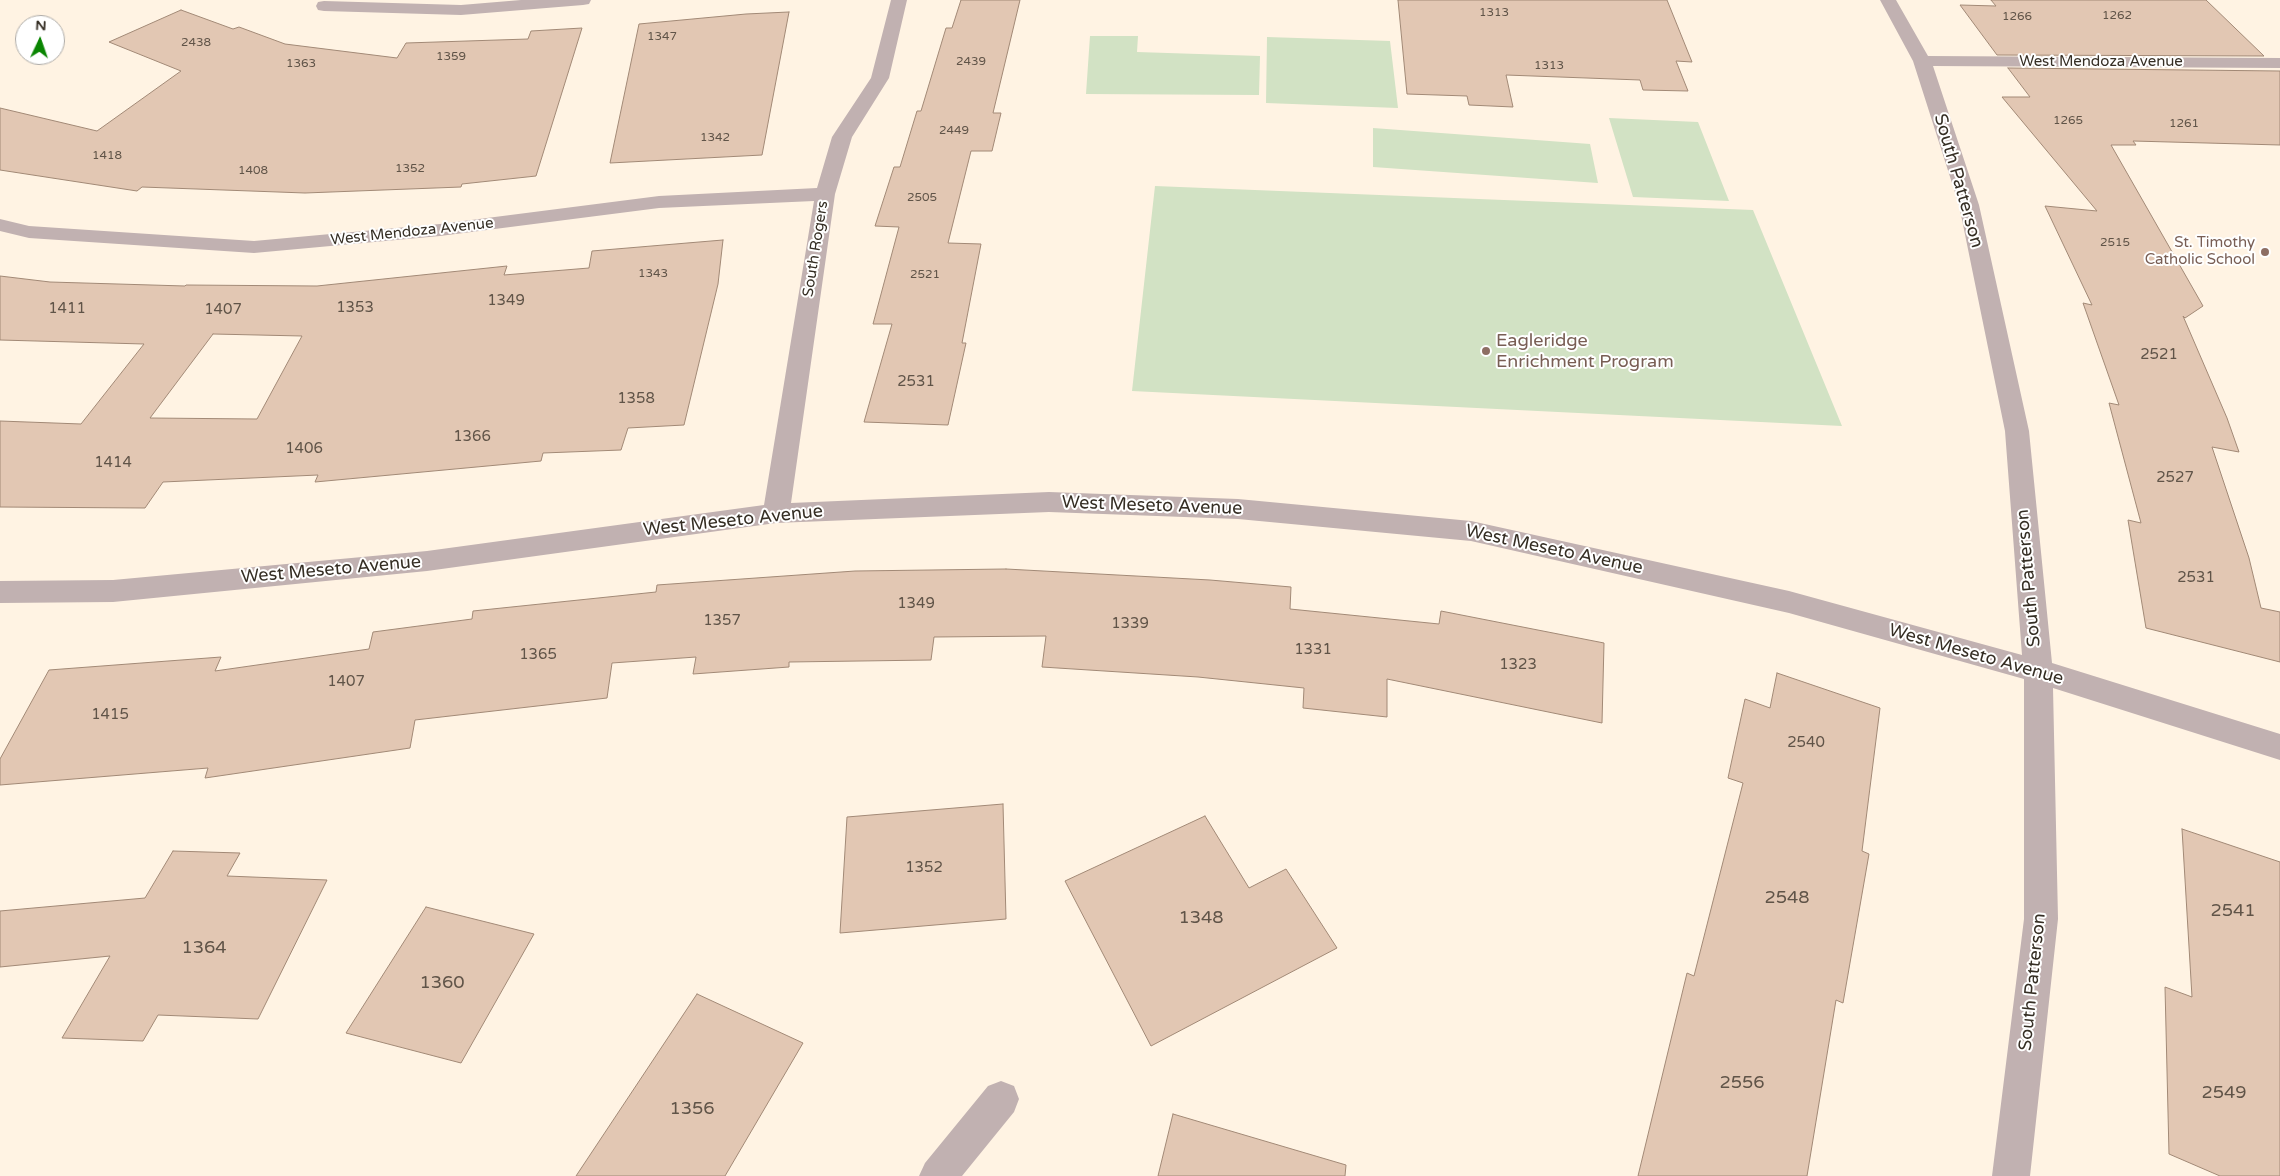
<!DOCTYPE html>
<html>
<head>
<meta charset="utf-8">
<style>
	body { margin:0 }
	#map { position:relative; width:2280px; height:1176px; overflow:hidden; background:#fff3e3; font-family:"Varela Round",sans-serif }
	canvas { display:block }
	.north { position:absolute; left:15px; top:15px; width:50px; height:50px; box-sizing:border-box; background:#fff; border:1px solid #aeaba7; border-radius:50%; rotate:3deg; font-size:14px; font-weight:700; line-height:20px; text-align:center; color:#352e24 }
	.north::after { content:''; display:block; margin:auto; width:18px; height:22px; background:#098501; clip-path:polygon(50% 0,100% 100%,50% 72%,0 100%) }
</style>
</head>
<body>
<div id="map">
<canvas width="2280" height="1176"></canvas>
<div class="north">N</div>
</div>
<script>
const ctx = document.querySelector('canvas').getContext('2d');
ctx.lineJoin = 'round';
function fill(path, color) {
  ctx.fillStyle = color;
  ctx.fill(path, 'evenodd');
}
function toPath(rows) {
  const path = new Path2D();
  for (const r of rows) {
    path.moveTo(r[0], r[1]);
    for (let i = 2; i < r.length; i += 2) path.lineTo(r[i], r[i + 1]);
  }
  return path;
}
function strokePath(path, color, width, dash) {
  ctx.strokeStyle = color;
  ctx.lineWidth = width;
  ctx.lineCap = dash ? 'butt' : 'round';
  ctx.setLineDash(dash || []);
  ctx.stroke(path);
}
function write(font, color, halo, rows, align = 'center') {
  ctx.font = font + ' "Varela Round",sans-serif';
  ctx.lineWidth = 4;
  ctx.setLineDash([]);
  ctx.textBaseline = 'middle';
  ctx.strokeStyle = halo;
  ctx.fillStyle = color;
  for (const [text, x, y, turn = 0] of rows) {
    ctx.save();
    ctx.translate(x, y);
    ctx.rotate((+turn || 0) * Math.PI / 180);
    ctx.textAlign = isNaN(turn) ? turn : align;
    if (halo) ctx.strokeText(text, 0, 0);
    ctx.fillText(text, 0, 0);
    ctx.restore();
  }
}
const green = toPath([
	[1090,36,1138,36,1137,52,1260,56,1259,95,1086,94],
	[1267,37,1390,41,1398,108,1266,103],
	[1609,118,1698,122,1729,201,1633,197],
	[1373,128,1590,144,1598,183,1373,167],
	[1155,186,1753,210,1842,426,1132,391]
]);
const building = toPath([
	[961,0,1020,0,993,113,1001,113,992,151,971,151,948,243,981,244,962,343,966,343,948,425,864,422,892,324,873,324,899,227,875,226,894,167,900,167,917,111,921,111,946,28,952,28,961,0],
	[1398,0,1667,0,1692,62,1676,61,1688,91,1643,90,1640,80,1506,75,1513,107,1469,105,1467,96,1407,94,1398,0],
	[1991,0,2206,0,2264,56,1997,55,1960,5,1996,6,1991,0],
	[181,10,233,29,239,27,285,44,397,58,406,43,528,39,531,31,582,28,536,176,462,184,461,187,305,193,142,187,137,191,0,170,0,108,97,131,181,71,109,42,181,10],
	[789,12,762,155,610,163,639,24,746,14,789,12],
	[2008,68,2280,71,2280,145,2133,141,2136,145,2111,145,2203,306,2185,318,2183,316,2227,418,2239,452,2212,447,2249,558,2261,608,2280,612,2280,662,2146,628,2128,520,2141,523,2109,403,2119,405,2083,303,2092,305,2045,206,2097,211,2002,97,2030,97,2008,68],
	[723,240,718,284,684,425,628,428,621,450,543,453,541,461,315,482,318,475,163,482,145,508,0,507,0,421,81,424,144,344,0,340,0,276,50,282,185,286,186,285,317,286,507,266,504,275,589,268,592,251,723,240],
	[213,334,302,336,257,419,150,418,213,334],
	[1006,569,1210,580,1291,587,1290,609,1439,624,1441,611,1604,643,1602,723,1387,679,1387,717,1303,708,1304,688,1198,677,1042,667,1046,636,934,637,931,660,789,662,789,667,693,674,696,657,612,663,607,698,415,720,410,748,205,778,208,768,0,785,0,759,49,670,221,657,215,671,369,649,373,632,472,619,473,611,656,592,657,585,855,571,1006,569],
	[1777,673,1880,708,1862,851,1869,854,1843,1003,1836,1000,1807,1176,1638,1176,1687,973,1694,976,1743,783,1728,778,1745,699,1770,708,1777,673],
	[1003,804,1006,919,840,933,847,817,1003,804],
	[1205,816,1249,888,1286,869,1337,948,1151,1046,1065,881,1205,816],
	[2182,829,2280,862,2280,1176,2220,1176,2169,1154,2165,987,2192,997,2182,829],
	[173,851,240,853,227,876,327,880,258,1019,158,1015,143,1041,62,1038,110,956,0,967,0,911,145,898,173,851],
	[426,907,534,934,461,1063,346,1033,426,907],
	[697,994,803,1043,725,1176,576,1176,697,994],
	[1173,1114,1346,1165,1345,1176,1158,1176,1173,1114]
]);
const minor = toPath([
	[521,0,591,0,589,4,583,5,461,15,324,11,318,10,316,6,318,2,324,1,461,5,521,0],
	[891,0,907,0,889,78,852,137,835,194,791,503,1049,492,1238,499,1471,521,1789,591,2022,655,2005,431,1959,205,1913,61,1880,0,1896,0,1928,56,2280,58,2280,68,1933,66,1979,205,2029,431,2052,663,2280,734,2280,760,2053,688,2058,919,2030,1176,1992,1176,2024,919,2024,679,1789,613,1471,541,1238,519,1049,512,776,523,427,571,113,602,0,603,0,581,113,580,427,551,764,505,814,201,659,208,440,236,254,253,29,238,0,231,0,219,29,226,254,241,440,224,659,196,817,188,832,137,871,78,891,0],
	[1001,1081,1014,1086,1019,1099,1014,1112,962,1176,919,1176,925,1163,988,1086,1001,1081]
]);
const markers = [
	[2265,252,5,"#8d6e63"],
	[1486,351,5,"#8d6e63"]
];
const farNumbernames = [
	["1313",1494,13],
	["1262",2117,16],
	["1266",2017,17],
	["1347",662,37],
	["2438",196,43],
	["1359",451,57],
	["2439",971,62],
	["1363",301,64],
	["1313",1549,66],
	["1265",2068,121],
	["1261",2184,124],
	["2449",954,131],
	["1342",715,138],
	["1418",107,156],
	["1352",410,169],
	["1408",253,171],
	["2505",922,198],
	["2515",2115,243],
	["1343",653,274],
	["2521",925,275]
];
const farStreetnames = [
	["West Mendoza Avenue",2101,62],
	["West Mendoza Avenue",412,232,-6],
	["South Rogers",816,249,-81]
];
const farEducationnames = [
	["St. Timothy",2255,243],
	["Catholic School",2255,260]
];
const numberNames = [
	["1349",506,301],
	["1353",355,308],
	["1411",67,309],
	["1407",223,310],
	["2521",2159,355],
	["2531",916,382],
	["1358",636,399],
	["1366",472,437],
	["1406",304,449],
	["1414",113,463],
	["2527",2175,478],
	["2531",2196,578],
	["1349",916,604],
	["1357",722,621],
	["1339",1130,624],
	["1331",1313,650],
	["1365",538,655],
	["1323",1518,665],
	["1407",346,682],
	["1415",110,715],
	["2540",1806,743],
	["1352",924,868]
];
const streetNames = [
	["South Patterson",1958,181,74],
	["West Meseto Avenue",1152,506,2],
	["West Meseto Avenue",733,521,-6],
	["West Meseto Avenue",1554,550,12],
	["West Meseto Avenue",331,570,-5],
	["South Patterson",2029,578,-95],
	["West Meseto Avenue",1976,655,16],
	["South Patterson",2033,982,-84]
];
const educationNames = [
	["Eagleridge",1496,341],
	["Enrichment Program",1496,362]
];
const nearNumbernames = [
	["2548",1787,898],
	["2541",2233,911],
	["1348",1201,918],
	["1364",204,948],
	["1360",442,983],
	["2556",1742,1083],
	["2549",2224,1093],
	["1356",692,1109]
];
fill(green, '#d2e2c4');
fill(building, '#e2c7b3');
strokePath(building, '#a28976', 1);
fill(minor, '#c1b1b1');
for (const [x, y, r, color] of markers) {
  const dot = new Path2D();
  dot.arc(x, y, r, 0, 2 * Math.PI);
  ctx.fillStyle = color;
  ctx.fill(dot);
  strokePath(dot, '#fff', 2);
}
write('12px', '#605448', null, farNumbernames);
write('15px', '#352e24', '#fff', farStreetnames);
write('15px', '#785e54', '#fff', farEducationnames, 'right');
write('15px', '#605448', null, numberNames);
write('18px', '#352e24', '#fff', streetNames);
write('18px', '#785e54', '#fff', educationNames, 'left');
write('18px', '#605448', null, nearNumbernames);
</script>
</body>
</html>
